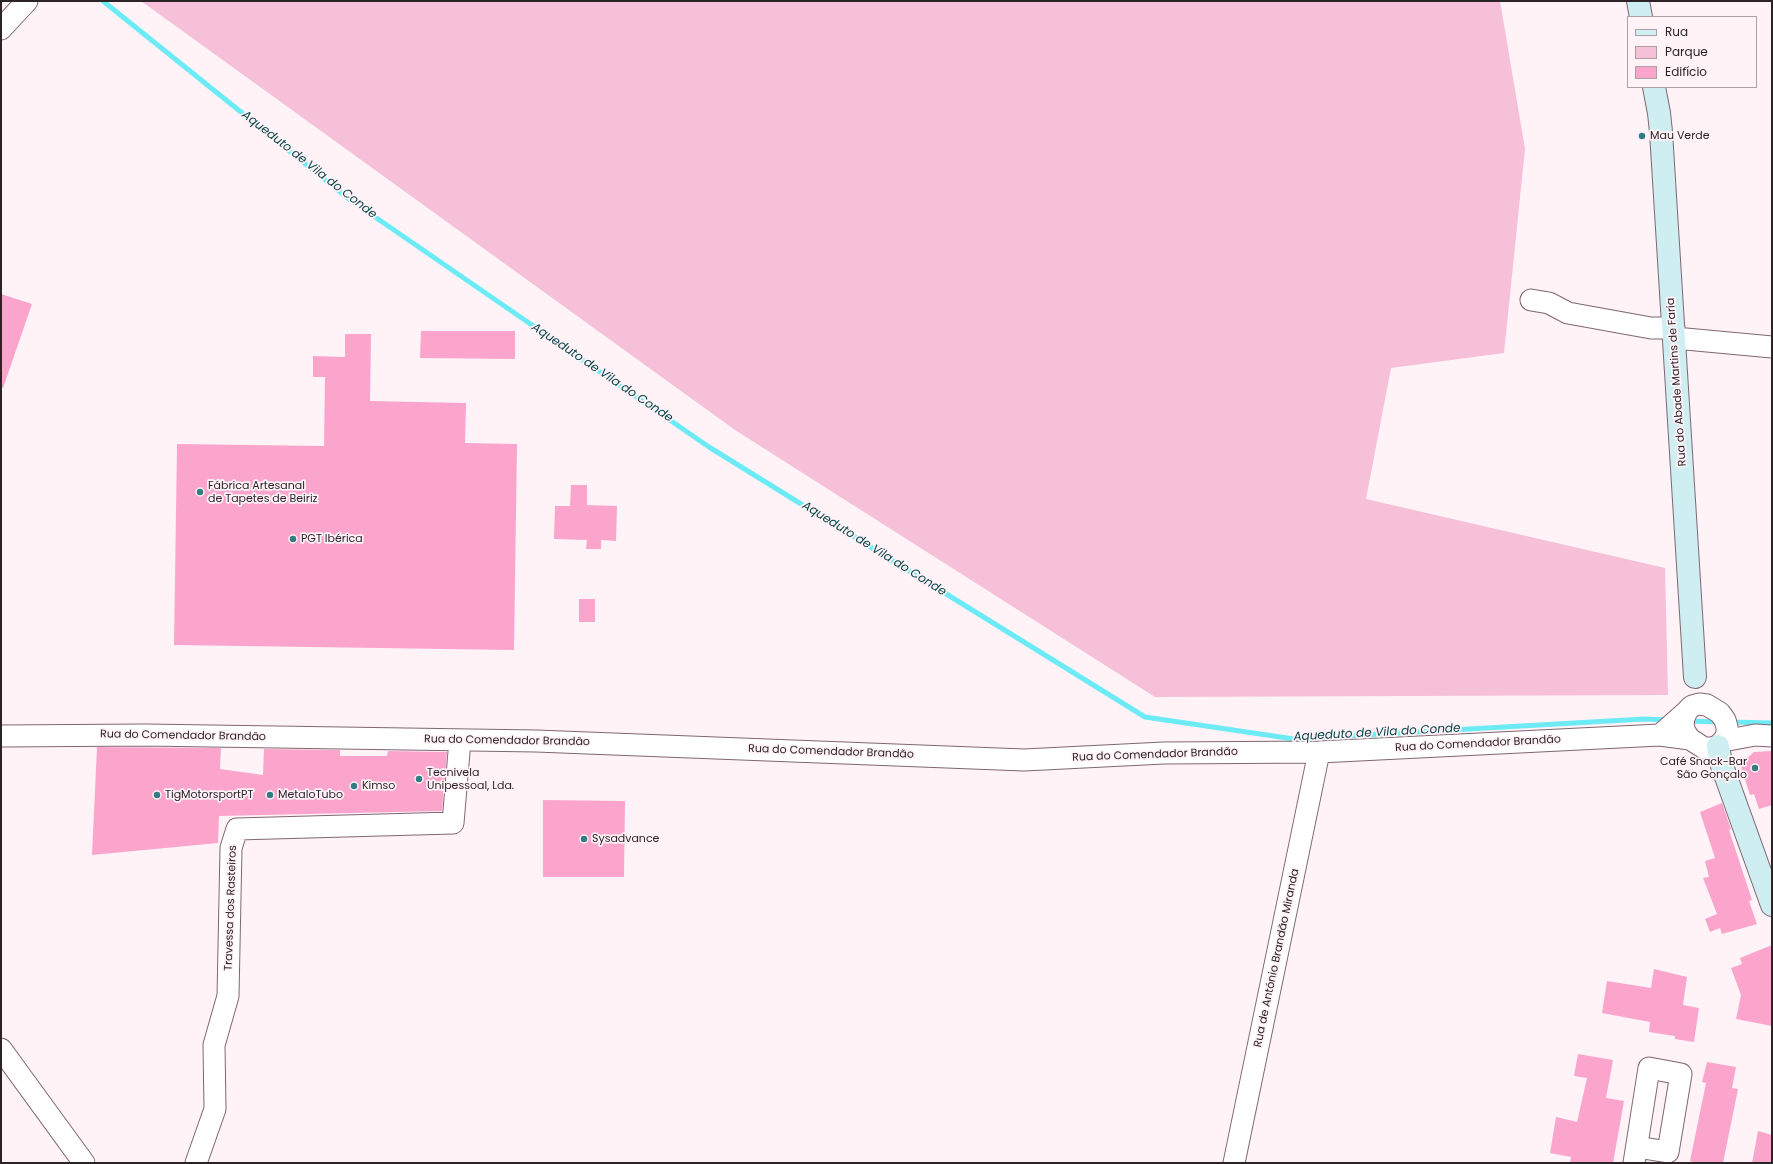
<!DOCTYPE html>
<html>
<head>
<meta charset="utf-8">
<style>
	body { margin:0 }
	#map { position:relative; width:1773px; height:1164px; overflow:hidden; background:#fff3f8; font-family:Poppins,sans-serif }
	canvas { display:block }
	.frame { position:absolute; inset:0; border:2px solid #2c2327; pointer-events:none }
	.legend { position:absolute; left:1627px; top:16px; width:130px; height:72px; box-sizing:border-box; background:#fff3f8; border:1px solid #aba0a4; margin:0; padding:5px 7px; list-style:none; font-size:12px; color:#2c2327 }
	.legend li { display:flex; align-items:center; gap:8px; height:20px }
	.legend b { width:20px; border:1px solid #aba0a4 }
</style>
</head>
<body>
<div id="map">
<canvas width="1773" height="1164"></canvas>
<div class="frame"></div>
<ul class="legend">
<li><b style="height:5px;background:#cfeef1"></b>Rua</li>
<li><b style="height:11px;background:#f6c0d8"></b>Parque</li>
<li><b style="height:11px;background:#fba5cd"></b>Edifício</li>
</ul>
</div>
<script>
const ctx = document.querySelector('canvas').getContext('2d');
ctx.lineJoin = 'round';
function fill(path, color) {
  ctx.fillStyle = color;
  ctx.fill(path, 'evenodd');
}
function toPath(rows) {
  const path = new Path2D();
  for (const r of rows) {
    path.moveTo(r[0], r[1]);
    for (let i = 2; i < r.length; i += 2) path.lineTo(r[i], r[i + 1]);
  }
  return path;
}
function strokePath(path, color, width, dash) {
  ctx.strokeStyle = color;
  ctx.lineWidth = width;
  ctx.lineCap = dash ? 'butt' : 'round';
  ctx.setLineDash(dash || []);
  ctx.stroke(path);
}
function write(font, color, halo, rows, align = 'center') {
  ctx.font = font + ' Poppins,sans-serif';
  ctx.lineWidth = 3.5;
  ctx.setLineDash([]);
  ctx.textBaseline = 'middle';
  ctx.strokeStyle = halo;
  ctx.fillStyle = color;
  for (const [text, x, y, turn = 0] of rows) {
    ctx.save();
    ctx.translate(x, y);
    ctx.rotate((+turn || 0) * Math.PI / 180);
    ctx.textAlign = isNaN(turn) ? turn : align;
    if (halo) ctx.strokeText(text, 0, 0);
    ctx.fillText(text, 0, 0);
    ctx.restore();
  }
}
const green = toPath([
	[141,1,1500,1,1525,149,1504,353,1391,368,1366,499,1665,568,1668,695,1155,697,735,430]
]);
const stream = toPath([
	[103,1,349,199,709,447,1145,717,1294,739,1644,719,1667,720],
	[1689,721,1719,722],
	[1731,722,1772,723]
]);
const building = toPath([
	[1,294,32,304,3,388,1,387],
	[421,331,515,331,515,359,420,358],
	[345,334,371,334,370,401,466,403,465,443,517,444,514,650,174,645,177,444,324,446,325,377,313,377,313,356,345,357],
	[571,485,587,485,587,505,617,506,616,541,601,540,601,549,586,549,587,540,554,539,555,506,570,506],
	[579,599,595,599,595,622,579,622],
	[97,747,221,748,220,769,263,775,264,749,340,750,340,756,387,756,388,751,447,752,442,811,219,816,218,843,92,855],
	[1772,751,1772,805,1759,809,1754,794,1750,795,1741,767,1744,761,1754,752],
	[543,800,625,801,624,877,543,877],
	[1722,803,1731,829,1729,830,1752,900,1749,901,1757,924,1722,934,1720,928,1710,932,1705,919,1717,914,1703,878,1709,877,1705,861,1715,858,1700,812],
	[1772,945,1772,1026,1736,1019,1741,995,1731,968,1742,964,1740,958],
	[1654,969,1687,977,1683,1005,1699,1008,1694,1042,1675,1039,1675,1036,1649,1032,1650,1022,1602,1013,1607,981,1651,988],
	[1578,1054,1613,1060,1606,1098,1624,1101,1613,1163,1570,1163,1571,1157,1550,1153,1556,1117,1577,1122,1587,1078,1574,1076],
	[1707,1062,1736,1067,1732,1088,1738,1089,1723,1163,1698,1163,1690,1161,1706,1083,1702,1082],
	[1758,1131,1772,1135,1772,1163,1752,1163]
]);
const street = toPath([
	[1,29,27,1],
	[1531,300,1549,303,1568,313,1651,328,1674,328],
	[1675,338,1772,347],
	[1660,735,1687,711,1692,706,1699,704,1707,705,1720,713,1725,720,1727,727,1727,735,1723,741,1718,746,1711,748,1704,748,1690,739,1685,732,1683,725,1684,718,1687,711],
	[1,736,146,735,536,741,1024,760,1164,753,1319,752,1660,735,1690,739],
	[1723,741,1755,735,1772,736],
	[1,1049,84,1163],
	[196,1163,215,1109,214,1045,228,996,231,848,237,829,453,823,460,740],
	[1234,1163,1319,752],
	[1634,1163,1649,1068,1681,1074,1668,1152,1637,1147]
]);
const secondary = toPath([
	[1638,1,1641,17],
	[1654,87,1659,113,1661,132,1695,677],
	[1718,746,1721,763,1772,905]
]);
const markers = [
	[1642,136,4,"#337c82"],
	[200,492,4,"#337c82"],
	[293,539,4,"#337c82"],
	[1755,768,4,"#337c82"],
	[419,779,4,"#337c82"],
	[354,786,4,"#337c82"],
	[157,795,4,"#337c82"],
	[270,795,4,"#337c82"],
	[584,839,4,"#337c82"]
];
const poiNames = [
	["Mau Verde",1650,136],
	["Fábrica Artesanal",208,486],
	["de Tapetes de Beiriz",208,499],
	["PGT Ibérica",301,539],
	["Café Snack-Bar",1747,762,"right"],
	["São Gonçalo",1747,775,"right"],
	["Tecnivela",427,773],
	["Unipessoal, Lda.",427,786],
	["Kimso",362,786],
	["TigMotorsportPT",165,795],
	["MetaloTubo",278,795],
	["Sysadvance",592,839]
];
const streetNames = [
	["Rua do Abade Martins de Faria",1677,382,-94],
	["Rua do Comendador Brandão",183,736,1],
	["Rua do Comendador Brandão",507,741,1],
	["Rua do Comendador Brandão",1478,744,-3],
	["Rua do Comendador Brandão",831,752,2],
	["Rua do Comendador Brandão",1155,755,-2],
	["Travessa dos Rasteiros",231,908,-88],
	["Rua de António Brandão Miranda",1277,958,-78]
];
const waterNames = [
	["Aqueduto de Vila do Conde",309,165,38],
	["Aqueduto de Vila do Conde",602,373,34],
	["Aqueduto de Vila do Conde",874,549,32],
	["Aqueduto de Vila do Conde",1377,733,-3]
];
fill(green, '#f6c0d8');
strokePath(stream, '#6debf5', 5);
fill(building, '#fba5cd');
strokePath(street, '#7f6771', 23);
strokePath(secondary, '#7f6771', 24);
strokePath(street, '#fff', 21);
strokePath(secondary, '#cfeef1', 22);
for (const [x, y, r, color] of markers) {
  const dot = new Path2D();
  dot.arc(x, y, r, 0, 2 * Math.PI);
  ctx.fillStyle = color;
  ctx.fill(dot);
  strokePath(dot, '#fff3f8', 1.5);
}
write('11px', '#2c2327', '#fff3f8', poiNames, 'left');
write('11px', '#2c2327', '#fff3f8', streetNames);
write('italic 12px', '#084449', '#fff3f8', waterNames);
</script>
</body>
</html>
